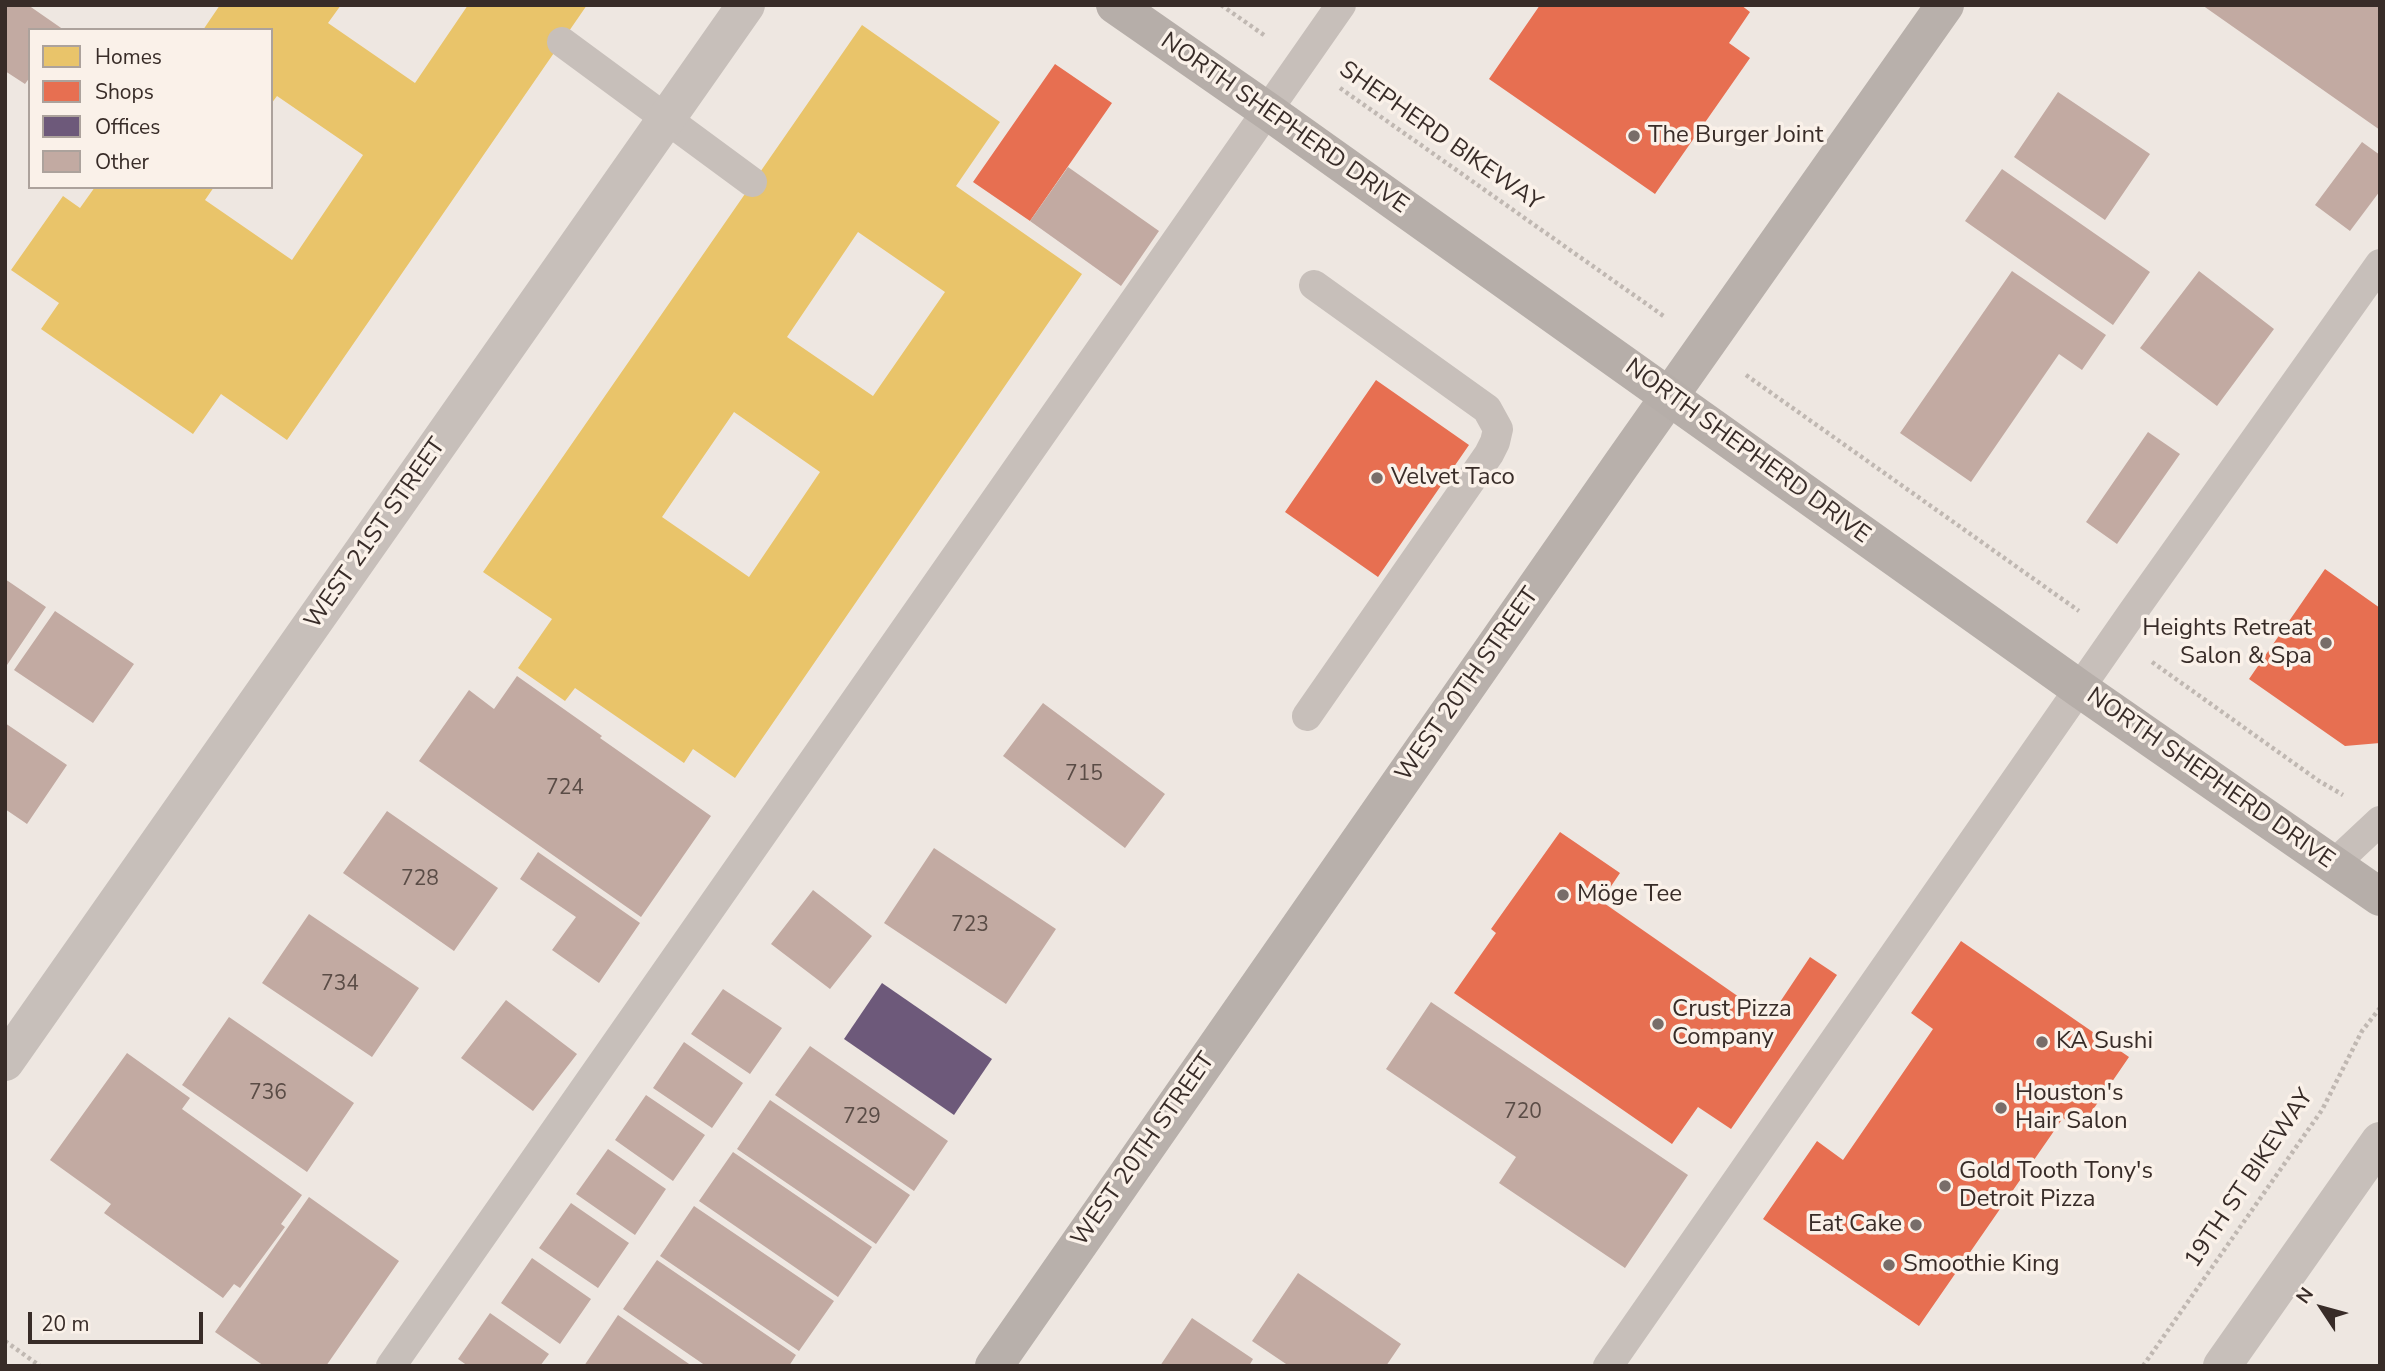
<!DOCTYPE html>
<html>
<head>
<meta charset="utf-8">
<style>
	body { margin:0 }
	#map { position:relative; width:2385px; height:1371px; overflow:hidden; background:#eee7e1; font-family:"Nunito Sans",sans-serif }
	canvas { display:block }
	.frame { position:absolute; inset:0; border:7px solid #382c28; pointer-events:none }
	.legend { position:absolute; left:28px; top:28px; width:245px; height:161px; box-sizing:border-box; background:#faf1e9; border:2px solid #aca29c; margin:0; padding:9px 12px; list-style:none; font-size:21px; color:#382c28 }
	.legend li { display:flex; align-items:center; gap:14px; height:35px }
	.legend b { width:35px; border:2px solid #aca29c }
	.north { position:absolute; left:2287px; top:1273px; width:70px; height:70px; -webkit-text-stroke:5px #faf1e9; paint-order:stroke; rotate:306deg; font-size:19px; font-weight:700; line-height:28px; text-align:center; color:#382c28 }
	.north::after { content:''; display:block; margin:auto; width:24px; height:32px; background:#382c28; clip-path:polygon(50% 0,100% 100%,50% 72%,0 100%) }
	.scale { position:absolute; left:28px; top:1312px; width:175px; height:32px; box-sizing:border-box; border:4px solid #382c28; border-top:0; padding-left:9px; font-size:21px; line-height:24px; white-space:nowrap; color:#382c28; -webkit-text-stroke:5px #faf1e9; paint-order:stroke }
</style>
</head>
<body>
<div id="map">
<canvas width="2385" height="1371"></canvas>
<div class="frame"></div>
<ul class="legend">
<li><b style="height:19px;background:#e9c46a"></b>Homes</li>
<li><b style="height:19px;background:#e76f51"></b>Shops</li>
<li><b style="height:19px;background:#6d597a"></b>Offices</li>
<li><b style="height:19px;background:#c2aaa2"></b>Other</li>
</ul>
<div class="north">N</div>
<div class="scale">20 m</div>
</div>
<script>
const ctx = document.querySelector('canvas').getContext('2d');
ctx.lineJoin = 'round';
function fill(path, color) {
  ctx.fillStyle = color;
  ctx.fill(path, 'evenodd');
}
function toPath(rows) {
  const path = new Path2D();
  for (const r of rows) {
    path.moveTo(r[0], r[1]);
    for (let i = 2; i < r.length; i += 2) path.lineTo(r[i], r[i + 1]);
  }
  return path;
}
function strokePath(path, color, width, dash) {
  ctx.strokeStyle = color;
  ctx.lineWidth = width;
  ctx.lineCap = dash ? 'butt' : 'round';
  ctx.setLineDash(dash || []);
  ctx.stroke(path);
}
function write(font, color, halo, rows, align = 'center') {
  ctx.font = font + ' "Nunito Sans",sans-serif';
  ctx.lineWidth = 7;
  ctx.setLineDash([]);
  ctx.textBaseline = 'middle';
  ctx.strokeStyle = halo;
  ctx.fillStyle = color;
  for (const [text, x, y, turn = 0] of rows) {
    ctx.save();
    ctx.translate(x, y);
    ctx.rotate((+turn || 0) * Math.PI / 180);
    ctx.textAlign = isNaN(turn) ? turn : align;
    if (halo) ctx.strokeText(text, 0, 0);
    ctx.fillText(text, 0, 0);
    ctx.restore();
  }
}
const homes = toPath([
	[220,5,341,5,328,23,415,83,468,5,587,5,287,440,221,394,193,434,41,329,59,303,11,270,63,196,80,208,95,187,214,187,205,200,292,260,363,155,277,96,271,104,271,30,203,30],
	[862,25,1000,122,956,186,1082,274,735,778,693,749,684,763,575,688,565,701,518,668,552,619,483,572],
	[858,232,945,292,873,396,787,337],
	[734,412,820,472,749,577,662,517]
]);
const shops = toPath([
	[1540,5,1741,5,1750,12,1729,43,1750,58,1655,194,1489,79],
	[1055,64,1112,103,1030,221,973,182],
	[1376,380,1469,445,1378,577,1285,512],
	[2325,569,2380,608,2380,743,2345,746,2249,679],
	[1560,832,1620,873,1601,901,1762,1013,1765,1008,1772,1014,1810,957,1837,975,1731,1129,1698,1107,1672,1144,1454,993,1496,933,1491,929],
	[1961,941,2129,1057,2079,1130,2063,1118,1919,1326,1763,1219,1817,1141,1843,1160,1933,1029,1911,1013]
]);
const offices = toPath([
	[882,983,992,1059,954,1115,844,1039]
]);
const building = toPath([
	[5,5,28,5,64,30,30,30,30,77,25,84,5,71],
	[2202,5,2380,5,2380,130],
	[2058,92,2150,154,2105,220,2014,157],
	[2362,142,2380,155,2380,191,2350,231,2315,205],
	[1068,167,1159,231,1121,286,1030,221],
	[2002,169,2150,272,2113,325,1965,221],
	[2012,271,2106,335,2082,370,2059,354,1971,482,1900,433],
	[2199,271,2274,329,2217,406,2140,348],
	[2148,432,2180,454,2117,544,2086,522],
	[5,579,46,607,5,668],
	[55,611,134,664,93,723,14,670],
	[517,676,602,736,600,738,711,816,641,917,419,761,469,690,494,709],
	[1043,703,1165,794,1125,848,1003,756],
	[5,723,67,765,27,824,5,809],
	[387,811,498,888,454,951,343,873],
	[934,848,1056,929,1006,1004,884,923],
	[538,852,640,923,599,983,552,950,576,917,520,879],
	[813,890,872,936,830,989,771,944],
	[309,914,419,988,372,1057,262,983],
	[723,989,782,1028,750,1074,691,1034],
	[506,1000,577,1054,533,1111,461,1058],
	[1431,1002,1688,1175,1625,1268,1499,1183,1516,1157,1386,1069],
	[229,1017,354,1103,307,1172,182,1085],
	[684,1042,743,1083,712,1128,653,1088],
	[810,1046,948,1141,914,1191,775,1095],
	[127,1053,190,1098,182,1109,302,1195,281,1224,285,1227,240,1288,234,1284,223,1298,104,1213,111,1204,50,1160],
	[646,1095,705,1135,673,1181,615,1140],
	[770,1100,910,1195,876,1244,737,1149],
	[608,1149,666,1189,635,1235,576,1194],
	[733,1152,872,1247,838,1297,699,1201],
	[309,1197,399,1261,326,1366,264,1366,215,1332],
	[571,1203,629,1243,598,1288,539,1248],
	[694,1206,834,1301,799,1351,660,1256],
	[532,1258,591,1299,560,1344,501,1303],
	[657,1260,796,1355,789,1366,706,1366,623,1309],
	[1298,1273,1401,1344,1386,1366,1289,1366,1252,1341],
	[490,1313,549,1354,540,1366,468,1366,458,1359],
	[618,1315,692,1366,584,1366],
	[1192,1318,1253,1359,1249,1366,1160,1366]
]);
const path = toPath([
	[1221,5,1264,35],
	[1340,88,1665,317],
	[1746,375,2079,611],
	[2152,662,2319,781,2343,795],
	[5,1341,40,1366],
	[2143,1366,2322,1110,2362,1031,2380,1008]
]);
const service = toPath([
	[562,42,752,182],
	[1307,716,1489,454,1495,442,1498,429,1487,409,1314,285],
	[2333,865,2380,821],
	[391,1366,1341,5],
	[1608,1366,2132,613,2380,264]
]);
const minor = toPath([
	[5,1062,746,5]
]);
const tertiary = toPath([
	[2222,1366,2380,1141]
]);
const secondary = toPath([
	[994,1366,1621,465,1945,5]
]);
const primary = toPath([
	[1115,5,1269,112,2080,689,2380,897]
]);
const markers = [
	[1634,136,7,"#786d69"],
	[1377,478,7,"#786d69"],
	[2326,643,7,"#786d69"],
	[1563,895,7,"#786d69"],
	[1658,1024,7,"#786d69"],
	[2042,1042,7,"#786d69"],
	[2001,1108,7,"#786d69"],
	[1945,1186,7,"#786d69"],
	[1916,1225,7,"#786d69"],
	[1889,1265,7,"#786d69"]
];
const numberNames = [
	["715",1084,775],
	["724",565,789],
	["728",420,880],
	["723",970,926],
	["734",340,985],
	["736",268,1094],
	["720",1523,1113],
	["729",862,1118]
];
const streetNames = [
	["NORTH SHEPHERD DRIVE",1284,124,35],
	["SHEPHERD BIKEWAY",1440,137,35],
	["NORTH SHEPHERD DRIVE",1747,452,36],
	["WEST 21ST STREET",376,534,-55],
	["WEST 20TH STREET",1468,685,-55],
	["NORTH SHEPHERD DRIVE",2210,779,35],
	["WEST 20TH STREET",1144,1150,-55],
	["19TH ST BIKEWAY",2250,1179,-56]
];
const poiNames = [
	["The Burger Joint",1648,136],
	["Velvet Taco",1391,478],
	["Heights Retreat",2312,629,"right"],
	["Salon & Spa",2312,657,"right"],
	["Möge Tee",1577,895],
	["Crust Pizza",1672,1010],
	["Company",1672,1038],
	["KA Sushi",2056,1042],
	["Houston's",2015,1094],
	["Hair Salon",2015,1122],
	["Gold Tooth Tony's",1959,1172],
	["Detroit Pizza",1959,1200],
	["Eat Cake",1902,1225,"right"],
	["Smoothie King",1903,1265]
];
fill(homes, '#e9c46a');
fill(shops, '#e76f51');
fill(offices, '#6d597a');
fill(building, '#c2aaa2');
strokePath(path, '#c0b8b2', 4.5, [3.5, 3.5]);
strokePath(service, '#c7bfba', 30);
strokePath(minor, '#c7bfba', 38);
strokePath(tertiary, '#c7bfba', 38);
strokePath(secondary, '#b8b0ab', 38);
strokePath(primary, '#b6aea9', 38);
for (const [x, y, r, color] of markers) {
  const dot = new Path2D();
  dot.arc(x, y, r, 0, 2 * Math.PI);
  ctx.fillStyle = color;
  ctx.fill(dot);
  strokePath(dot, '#faf1e9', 2.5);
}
write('21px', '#5a4c46', null, numberNames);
write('24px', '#382c28', '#faf1e9', streetNames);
write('24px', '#382c28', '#faf1e9', poiNames, 'left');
</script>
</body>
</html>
